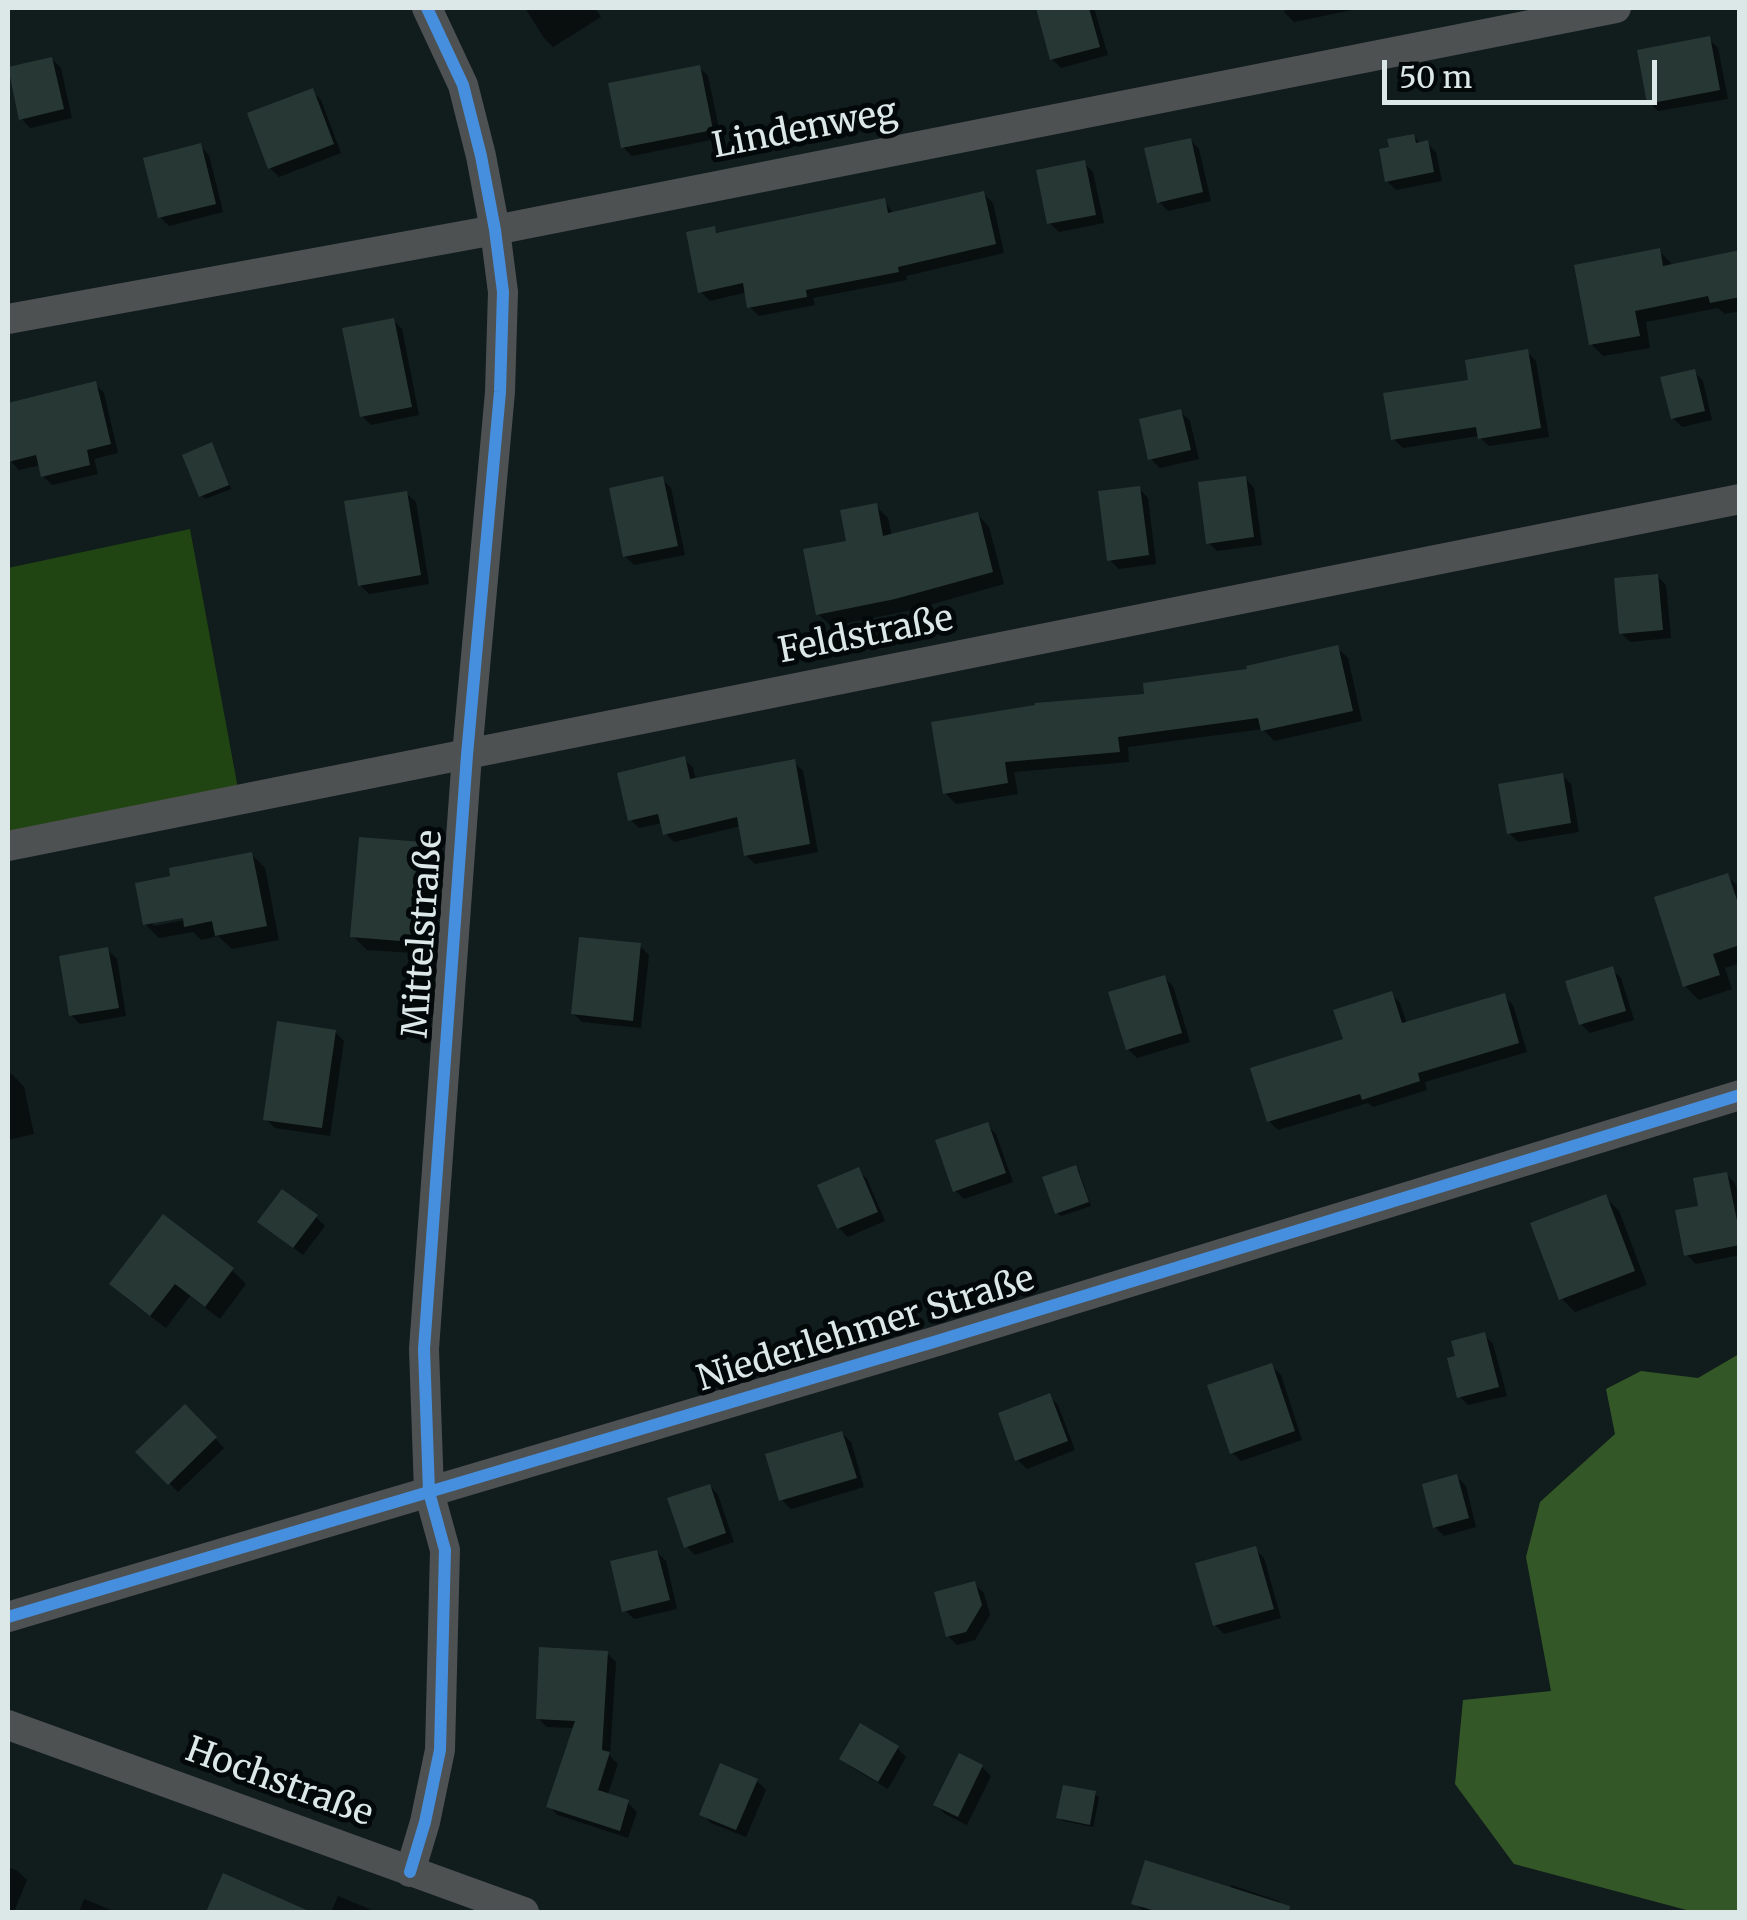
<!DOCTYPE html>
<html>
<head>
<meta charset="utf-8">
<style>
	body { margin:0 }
	#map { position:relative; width:1747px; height:1920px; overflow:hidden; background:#111c1c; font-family:Merriweather,serif }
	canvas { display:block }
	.frame { position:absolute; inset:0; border:10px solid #dce8e8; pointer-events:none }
	.scale { position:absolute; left:1382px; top:60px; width:275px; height:45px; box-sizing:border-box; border:5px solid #dce8e8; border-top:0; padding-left:12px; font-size:30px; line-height:35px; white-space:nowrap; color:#dce8e8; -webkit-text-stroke:8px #030808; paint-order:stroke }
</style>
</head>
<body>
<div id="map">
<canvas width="1747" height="1920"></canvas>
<div class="frame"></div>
<div class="scale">50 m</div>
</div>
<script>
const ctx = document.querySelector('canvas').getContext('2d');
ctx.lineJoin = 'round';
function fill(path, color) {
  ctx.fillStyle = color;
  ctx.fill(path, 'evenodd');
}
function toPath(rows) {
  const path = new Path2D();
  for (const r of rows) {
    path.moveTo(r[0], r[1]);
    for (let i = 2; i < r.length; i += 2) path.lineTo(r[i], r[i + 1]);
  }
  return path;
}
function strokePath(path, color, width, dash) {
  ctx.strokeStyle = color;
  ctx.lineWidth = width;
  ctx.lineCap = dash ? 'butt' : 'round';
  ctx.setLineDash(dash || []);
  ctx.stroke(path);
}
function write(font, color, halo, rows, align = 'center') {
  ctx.font = font + ' Merriweather,serif';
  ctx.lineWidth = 10;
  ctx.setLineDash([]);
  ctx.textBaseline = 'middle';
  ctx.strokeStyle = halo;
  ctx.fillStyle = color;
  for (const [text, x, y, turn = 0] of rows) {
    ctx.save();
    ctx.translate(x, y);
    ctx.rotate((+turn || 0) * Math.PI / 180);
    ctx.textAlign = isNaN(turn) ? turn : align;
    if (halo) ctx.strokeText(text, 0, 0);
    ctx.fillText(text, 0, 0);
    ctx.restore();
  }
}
const green = toPath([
	[190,529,239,794,8,836,8,568]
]);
const forest = toPath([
	[1739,1354,1739,1912,1694,1912,1514,1864,1455,1784,1463,1700,1551,1691,1526,1557,1540,1502,1615,1434,1606,1389,1641,1371,1698,1378]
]);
const shadow = toPath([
	[525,8,595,8,601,17,553,47,544,38],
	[1038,8,1094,8,1108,55,1061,68,1052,59],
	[1284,8,1362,8,1294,22,1285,13],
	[1709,39,1718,48,1728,99,1658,111,1649,102],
	[52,59,61,68,72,118,30,128,21,118],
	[699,67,708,76,721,138,632,156,623,147],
	[312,91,321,100,341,153,279,177,270,168],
	[1414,137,1421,144,1427,143,1436,152,1442,181,1396,190,1387,181],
	[1190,140,1199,149,1211,201,1168,211,1159,202],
	[200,146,209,155,223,212,169,226,160,217],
	[1084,163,1093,172,1104,223,1059,232,1050,223],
	[984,194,993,203,1004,253,906,276,907,280,813,298,815,305,759,316,750,307,747,292,710,301,701,292,714,229,720,235,884,201,894,214],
	[1659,251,1671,263,1672,267,1740,253,1740,311,1725,314,1718,308,1646,322,1650,348,1603,356,1591,344],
	[393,320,402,329,419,415,371,425,362,416],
	[1527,352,1536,361,1549,437,1489,446,1478,436,1403,448,1394,439,1471,382],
	[1694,372,1703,381,1712,420,1682,427,1673,418],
	[95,384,104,393,118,453,94,459,98,474,52,485,43,476,41,465,19,470,10,460,8,448,8,406],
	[1181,412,1190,421,1199,459,1160,468,1151,459],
	[211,445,215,449,231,489,205,499,201,495],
	[1245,478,1254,488,1262,545,1217,551,1208,542],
	[662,479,671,488,685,555,634,565,625,556],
	[1139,488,1148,498,1156,564,1119,569,1110,560],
	[406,493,416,502,429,584,369,594,360,585],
	[876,506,888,518,892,537,977,514,989,527,1004,584,908,611,831,626,818,614,849,543],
	[1657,576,1666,585,1671,638,1630,642,1621,633],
	[1337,648,1348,658,1362,721,1274,741,1263,729,1128,747,1129,762,1014,772,1018,794,956,804,945,793,934,724,1147,696],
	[684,759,693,768,696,780,794,762,803,771,818,852,755,864,746,855,741,826,674,842,665,833,662,823,639,828,630,819],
	[1562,775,1571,784,1579,832,1518,842,1509,833],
	[421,845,435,859,427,954,367,950,353,936],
	[251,854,265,868,279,940,232,949,218,936,201,940,193,932,159,938,145,924],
	[195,913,196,918,153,926,153,921],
	[1727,876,1740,888,1740,963,1725,968,1732,989,1699,1000,1685,986],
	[640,946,649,955,641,1028,582,1022,573,1013],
	[108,950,117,959,126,1016,80,1024,71,1015],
	[1612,969,1621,978,1634,1020,1590,1033,1581,1024],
	[1164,977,1173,986,1190,1042,1137,1058,1128,1049],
	[1391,994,1400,1003,1407,1024,1504,996,1513,1005,1527,1052,1425,1082,1427,1090,1373,1107,1368,1103,1278,1130,1269,1121],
	[335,1032,344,1041,330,1136,275,1128,266,1119],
	[12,1074,24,1087,34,1134,8,1140,8,1075],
	[987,1125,996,1134,1013,1182,964,1199,955,1190],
	[1076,1168,1079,1171,1091,1206,1061,1216,1057,1213],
	[858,1170,867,1179,885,1221,848,1237,839,1228],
	[1726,1174,1735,1183,1740,1205,1740,1255,1696,1264,1687,1255,1701,1208],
	[1605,1197,1619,1211,1647,1285,1575,1312,1561,1298],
	[164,1217,232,1270,246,1284,220,1319,190,1296,166,1328,126,1298,113,1284],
	[316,1217,325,1226,303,1255,269,1230],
	[1484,1335,1493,1344,1507,1396,1468,1405,1459,1396],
	[1272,1366,1281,1375,1302,1440,1241,1461,1232,1452],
	[1049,1396,1058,1405,1075,1450,1027,1469,1018,1460],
	[185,1407,224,1448,178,1492,139,1452],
	[842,1433,851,1442,864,1487,791,1509,782,1500],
	[1457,1477,1466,1486,1476,1527,1444,1536,1435,1527],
	[710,1486,718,1495,734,1542,695,1555,686,1546],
	[1255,1549,1264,1558,1281,1618,1224,1634,1215,1625],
	[657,1552,666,1561,677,1609,634,1619,625,1610],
	[974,1584,984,1593,990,1615,975,1640,957,1645,948,1636],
	[607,1653,616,1662,610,1756,618,1764,607,1796,628,1803,637,1812,628,1838,558,1815,549,1806,575,1728,547,1727,538,1718],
	[897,1748,906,1757,888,1789,851,1767,842,1758],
	[960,1756,982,1767,991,1776,967,1825,945,1814,936,1805],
	[757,1781,766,1790,746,1837,711,1823,702,1814],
	[1095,1794,1099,1798,1093,1827,1063,1821,1059,1817],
	[8,1867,18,1871,27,1880,14,1912,8,1911],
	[1231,1885,1279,1901,1288,1910,1287,1912,1145,1912,1134,1903,1229,1889],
	[338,1896,372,1910,374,1912,331,1912],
	[84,1899,116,1912,79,1912]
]);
const building = toPath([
	[1036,8,1089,8,1100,47,1050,60],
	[1710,36,1720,90,1647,104,1637,50],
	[52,57,64,109,19,120,8,67],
	[700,65,713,130,621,148,608,83],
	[313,88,334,144,268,169,247,113],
	[1414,134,1416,143,1428,140,1434,172,1385,182,1379,149,1389,147,1387,139],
	[1191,138,1203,192,1157,203,1144,148],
	[201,143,216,204,158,218,143,158],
	[1085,160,1096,215,1047,224,1036,170],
	[984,191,996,244,898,267,899,272,806,290,807,297,747,308,743,283,698,293,686,232,715,226,716,233,885,198,888,213],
	[1660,248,1663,266,1740,250,1740,297,1710,303,1708,296,1635,311,1640,336,1589,345,1574,265],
	[394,318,412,407,360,417,342,328],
	[1528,349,1541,428,1478,439,1476,427,1391,440,1383,393,1468,380,1465,360],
	[1695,369,1705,411,1671,419,1660,377],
	[96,381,111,444,87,450,90,465,41,477,36,455,8,462,8,403],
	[1181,409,1191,450,1148,460,1139,419],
	[212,442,229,485,199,497,182,455],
	[663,476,678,546,623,557,609,488],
	[1246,476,1254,537,1206,544,1198,482],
	[1140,486,1149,555,1107,561,1098,491],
	[407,491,421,575,358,586,344,501],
	[877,503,883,536,978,512,993,572,895,599,816,615,803,549,846,541,840,510],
	[1658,574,1663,630,1619,634,1614,578],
	[1338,645,1353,711,1261,731,1258,718,1118,737,1120,752,1005,762,1008,783,943,794,931,722,1035,705,1035,703,1144,694,1143,683,1247,669,1246,666],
	[685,756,690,779,795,759,810,844,744,856,737,817,663,835,658,814,628,821,617,773],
	[1563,773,1571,823,1507,834,1498,784],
	[359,837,422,842,413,942,350,937],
	[252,852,267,926,215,936,212,921,184,927,183,918,143,925,135,883,170,876,169,868],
	[1728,873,1740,909,1740,945,1713,954,1720,975,1683,987,1654,897],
	[579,937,641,943,633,1021,571,1014],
	[108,947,119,1008,69,1016,59,956],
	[1613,966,1626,1011,1579,1025,1565,981],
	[1165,975,1182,1033,1126,1050,1108,992],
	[1392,991,1402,1023,1505,993,1519,1043,1418,1073,1420,1081,1362,1100,1360,1094,1267,1122,1250,1068,1343,1039,1333,1010],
	[277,1021,336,1030,322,1128,263,1120],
	[988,1122,1006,1173,953,1192,935,1140],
	[1076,1165,1089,1202,1055,1214,1042,1177],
	[859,1167,878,1212,837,1229,817,1185],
	[1727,1172,1740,1235,1740,1245,1684,1256,1675,1210,1698,1206,1693,1178],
	[282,1189,318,1215,293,1248,257,1222],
	[1606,1194,1635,1271,1559,1300,1530,1223],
	[163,1214,234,1268,205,1307,175,1284,150,1316,109,1284],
	[1485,1332,1499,1387,1457,1398,1447,1358,1455,1356,1451,1341],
	[1272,1363,1295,1431,1230,1454,1207,1385],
	[1050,1393,1068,1441,1015,1461,998,1413],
	[185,1404,217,1437,168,1485,135,1452],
	[842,1431,857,1478,779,1501,765,1454],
	[1457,1474,1469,1518,1433,1528,1422,1484],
	[710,1484,726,1533,684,1548,667,1498],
	[1256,1546,1274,1609,1213,1626,1195,1563],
	[657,1550,670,1600,622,1612,610,1561],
	[975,1581,982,1605,966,1632,946,1637,934,1592],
	[539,1647,608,1651,602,1750,610,1752,598,1790,629,1800,620,1831,546,1807,575,1721,536,1719],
	[860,1723,899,1746,878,1782,839,1759],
	[959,1753,983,1765,958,1817,933,1805],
	[720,1763,758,1779,736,1830,699,1815],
	[1063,1785,1096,1791,1090,1825,1056,1818],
	[1145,1860,1290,1906,1289,1912,1159,1912,1131,1904],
	[223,1873,311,1912,206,1912]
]);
const street = toPath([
	[8,319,495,230,1616,8],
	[8,846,1740,499],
	[8,1617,937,1341,1740,1095],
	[8,1725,524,1912],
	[410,1872,425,1822,440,1750,445,1550,429,1492,424,1349,467,755,500,392,503,292,495,230,481,156,463,85,427,8]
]);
const cycleway = toPath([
	[8,1617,937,1341,1740,1095],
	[410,1872,425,1822,440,1750,445,1550,429,1492,424,1349,467,755,500,392,503,292,495,230,481,156,463,85,427,8]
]);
const streetNames = [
	["Lindenweg",805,130,-11],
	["Feldstraße",866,636,-11],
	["Mittelstraße",424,934,-86],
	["Niederlehmer Straße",866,1330,-17],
	["Hochstraße",279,1783,20]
];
fill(green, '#214413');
fill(forest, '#345727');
fill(shadow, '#0007');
fill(building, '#273834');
strokePath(street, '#4e5152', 30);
strokePath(cycleway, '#468fdf', 12);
write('35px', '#dce8e8', '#030808', streetNames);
</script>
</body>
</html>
